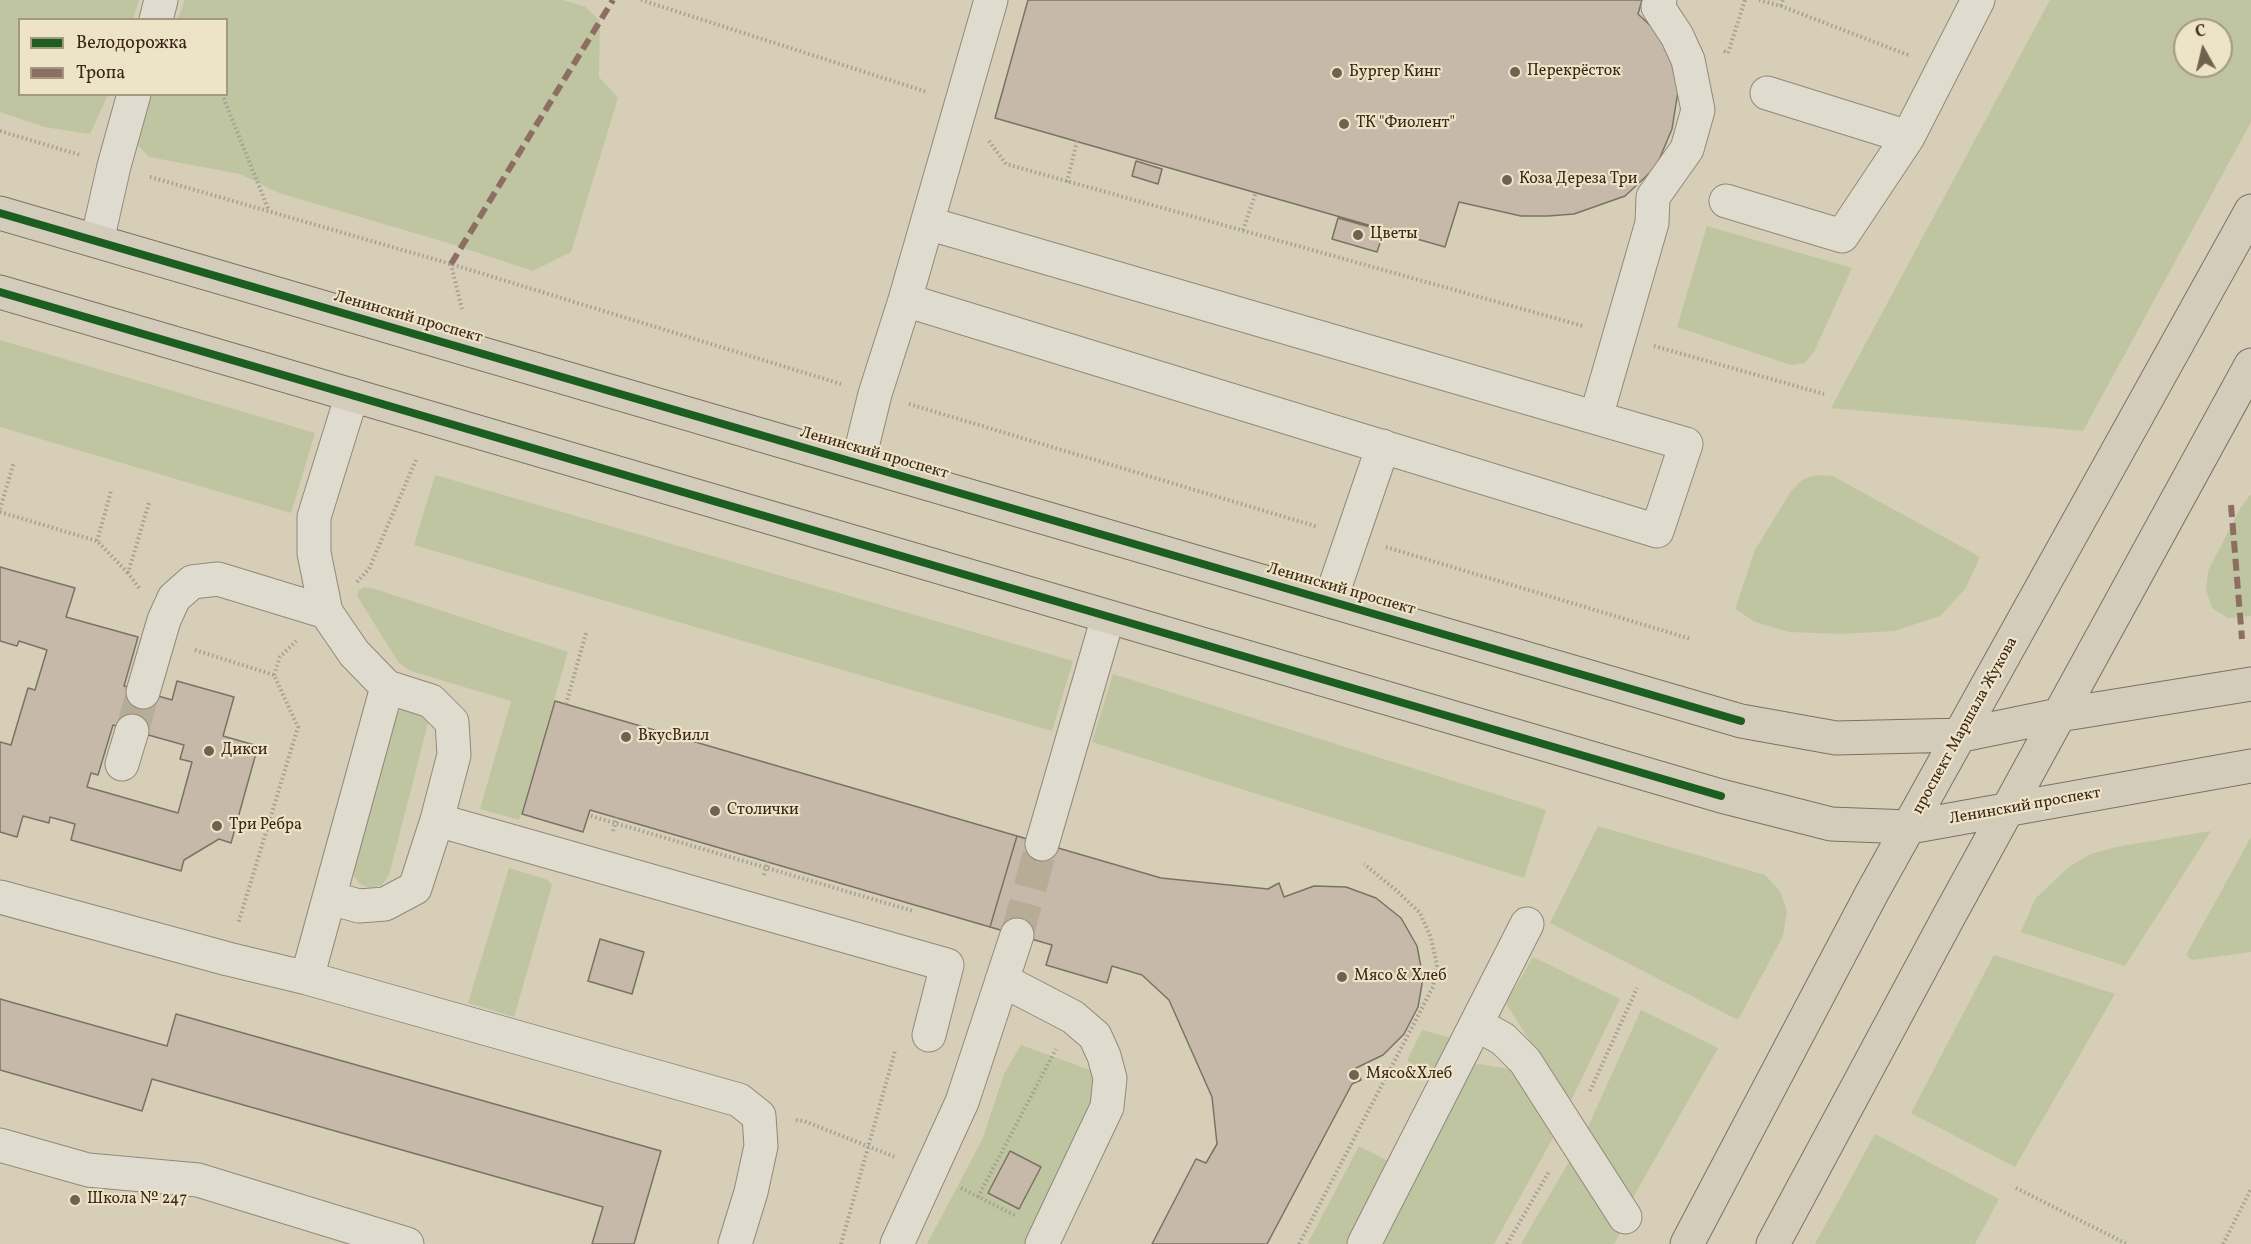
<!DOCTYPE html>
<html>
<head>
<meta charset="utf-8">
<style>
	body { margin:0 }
	#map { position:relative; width:2251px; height:1244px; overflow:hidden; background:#d6ceb6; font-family:Vollkorn,serif }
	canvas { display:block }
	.legend { position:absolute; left:18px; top:18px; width:210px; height:78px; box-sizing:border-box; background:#ede3c7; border:2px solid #a69781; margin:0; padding:8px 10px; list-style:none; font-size:18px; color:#3b2617 }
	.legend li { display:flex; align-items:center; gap:12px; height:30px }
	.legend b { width:30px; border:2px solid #a69781 }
	.north { position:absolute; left:2173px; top:18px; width:60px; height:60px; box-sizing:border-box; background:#ede3c7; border:2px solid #a69781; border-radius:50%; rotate:352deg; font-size:16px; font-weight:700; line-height:24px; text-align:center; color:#3b2617 }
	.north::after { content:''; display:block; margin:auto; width:21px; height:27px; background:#71614f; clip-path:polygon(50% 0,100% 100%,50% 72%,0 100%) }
</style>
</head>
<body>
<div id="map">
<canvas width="2251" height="1244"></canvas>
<ul class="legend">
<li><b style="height:8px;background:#1b5e20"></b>Велодорожка</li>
<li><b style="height:8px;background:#8d6e63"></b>Тропа</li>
</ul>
<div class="north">С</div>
</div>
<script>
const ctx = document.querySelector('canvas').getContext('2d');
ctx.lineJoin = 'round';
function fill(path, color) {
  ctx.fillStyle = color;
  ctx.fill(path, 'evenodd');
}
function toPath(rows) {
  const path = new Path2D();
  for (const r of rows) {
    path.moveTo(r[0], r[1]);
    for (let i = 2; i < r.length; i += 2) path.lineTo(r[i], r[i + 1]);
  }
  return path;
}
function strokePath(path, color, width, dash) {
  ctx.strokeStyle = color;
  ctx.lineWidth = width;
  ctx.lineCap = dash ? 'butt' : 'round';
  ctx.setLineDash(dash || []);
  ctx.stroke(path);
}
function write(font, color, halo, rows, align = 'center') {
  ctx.font = font + ' Vollkorn,serif';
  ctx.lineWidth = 4.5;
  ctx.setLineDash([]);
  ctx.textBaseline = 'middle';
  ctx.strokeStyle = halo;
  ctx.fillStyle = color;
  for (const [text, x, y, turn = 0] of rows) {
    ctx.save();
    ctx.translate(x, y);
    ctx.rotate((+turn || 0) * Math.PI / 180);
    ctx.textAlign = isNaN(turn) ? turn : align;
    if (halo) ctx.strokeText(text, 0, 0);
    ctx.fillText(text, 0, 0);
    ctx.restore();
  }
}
const green = toPath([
	[0,0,139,0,133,19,20,20,20,94,108,95,90,134,44,127,0,112],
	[185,0,563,0,586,7,600,21,599,77,618,98,571,252,533,271,445,242,279,193,240,174,149,157,136,143,152,95,226,94,226,20,178,19],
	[2050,0,2251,0,2251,122,2083,431,1831,408],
	[2185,30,2221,30,2221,66,2185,66],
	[1707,226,1852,268,1814,352,1805,363,1791,365,1677,327],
	[0,340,315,433,291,513,0,427],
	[435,475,1073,661,1052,731,414,545],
	[1816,475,1833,476,1980,557,1965,589,1940,616,1894,631,1842,634,1789,632,1755,622,1735,609,1755,550,1791,491,1802,480],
	[2251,494,2251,616,2228,618,2212,608,2206,590,2208,571,2241,507],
	[365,587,375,589,568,652,519,820,480,809,511,701,411,671,399,663,357,596,359,590],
	[1113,674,1546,810,1524,878,1092,742],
	[404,706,428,714,428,723,389,875,382,885,370,888,360,884,354,876,355,866,397,714],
	[1598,826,1765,875,1780,891,1787,911,1783,936,1738,1020,1550,923],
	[2211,831,2125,966,2021,932,2035,899,2070,866,2091,854,2116,847],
	[2251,837,2251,952,2192,960,2186,955],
	[509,868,548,880,552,885,514,1017,468,1003],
	[1994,955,2115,994,2015,1167,1911,1113],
	[1533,957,1620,999,1569,1105,1506,1003],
	[1641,1010,1718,1048,1631,1201,1586,1131],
	[1422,1030,1452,1038,1434,1074,1407,1061],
	[1021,1045,1101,1074,1097,1094,1033,1244,927,1244,982,1140,1004,1074],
	[1473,1063,1514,1070,1554,1136,1494,1244,1380,1244],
	[1875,1134,1999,1199,1975,1244,1815,1244],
	[1359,1146,1390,1162,1348,1244,1309,1244,1308,1243],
	[1571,1158,1620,1234,1614,1244,1521,1244]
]);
const building = toPath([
	[1028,0,1642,0,1638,14,1655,30,1671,55,1678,91,1672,129,1656,167,1625,196,1574,214,1548,216,1521,216,1459,202,1445,247,995,118,1028,0],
	[1136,161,1162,169,1158,184,1132,176,1136,161],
	[1338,218,1384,231,1377,252,1332,239,1338,218],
	[0,567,75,588,66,617,138,637,124,686,172,700,177,681,234,697,223,736,258,746,231,843,219,839,184,860,181,871,71,840,75,824,50,817,49,823,23,816,17,837,0,832,0,742,11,745,28,688,35,690,47,650,19,641,17,646,0,641,0,567],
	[113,725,184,745,180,759,192,762,178,813,87,787,91,773,98,775,113,725],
	[555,701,1017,836,990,927,590,810,583,832,522,814,555,701],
	[1017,836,1161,878,1268,889,1279,883,1284,897,1314,886,1346,887,1376,898,1401,918,1417,946,1423,978,1418,1007,1404,1034,1383,1055,1356,1068,1361,1080,1352,1084,1267,1244,1152,1244,1196,1159,1206,1163,1217,1144,1212,1097,1169,1000,1142,975,1112,966,1107,983,1046,965,1052,945,990,927,1017,836],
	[600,939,644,952,632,994,588,981,600,939],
	[0,999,167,1046,176,1014,661,1151,634,1244,592,1244,603,1207,152,1079,142,1111,0,1070,0,999],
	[1010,1151,1041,1167,1019,1209,988,1193,1010,1151]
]);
const minorTunnel = toPath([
	[132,731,143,692],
	[1017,935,1042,844]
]);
const path = toPath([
	[641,0,927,92],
	[1759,0,1781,6,1908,55],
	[1781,6,1783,0],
	[1724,51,1728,53,1745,0],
	[222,94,269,211],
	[0,131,80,155],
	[989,141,1006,164,1583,326],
	[150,177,451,264,841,384],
	[1067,182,1077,141],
	[1243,230,1256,192],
	[451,264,462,309],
	[1654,346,1824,394],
	[909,404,1318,527],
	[0,509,14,462],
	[0,512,97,541,128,573],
	[97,541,111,491],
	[1386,547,1691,639],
	[357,582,369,569,416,460],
	[139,588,128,573,149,503],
	[195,650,274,675,298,727,238,924],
	[274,675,280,657,296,641],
	[566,704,586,633],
	[591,816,913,911],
	[613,831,617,817],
	[764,875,768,861],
	[1590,1091,1637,988],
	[796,1120,804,1121,895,1157],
	[961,1188,1016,1216],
	[2016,1188,2127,1244],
	[978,1197,1056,1049],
	[841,1244,895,1051],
	[1299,1244,1433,987,1437,965,1431,938,1420,913,1397,891,1364,864],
	[1507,1244,1550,1170],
	[2223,1244,2251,1189]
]);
const minor = toPath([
	[156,20,161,0],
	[1767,93,1908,137,1978,0],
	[1726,201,1842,236,1908,137],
	[97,241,114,166,134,94],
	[905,300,1657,531,1686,444,927,223],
	[1596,417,1652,223,1653,197,1687,149,1698,110,1688,60,1677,36,1658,7,1660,0],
	[858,463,875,394,905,300,991,0],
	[1330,601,1383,446],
	[143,692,164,620,174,598,192,582,218,579,326,612],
	[122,764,132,731],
	[437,820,947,965,929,1035],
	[1042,844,1108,617],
	[0,897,228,959,307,978,739,1100,759,1116,761,1146,751,1192,735,1244],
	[330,898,359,906,385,904,415,888,437,820,454,755,452,722,431,701,387,687],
	[307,978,387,687,354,653,326,612,314,553,314,517,352,395],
	[1002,980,1073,1017,1095,1036,1104,1056,1110,1078,1107,1107,1042,1244],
	[1476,1024,1503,1039,1525,1061,1625,1217],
	[0,1145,88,1170,198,1180,407,1244],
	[897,1244,962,1102,1017,935],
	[1364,1244,1527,924]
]);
const major = toPath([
	[0,213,1741,721,1836,738,1962,735,2059,715,2251,684],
	[0,292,1721,796,1831,824,1910,827,2251,766],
	[1687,1244,1873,891,2251,211],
	[1773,1244,1948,918,2251,365]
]);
const quiet = toPath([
	[451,264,613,0],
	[2231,505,2242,639]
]);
const cycleway = toPath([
	[0,213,1741,721],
	[0,292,1721,796]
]);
const markers = [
	[1515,72,6,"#71614f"],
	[1337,73,6,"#71614f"],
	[1344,124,6,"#71614f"],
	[1507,180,6,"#71614f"],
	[1358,235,6,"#71614f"],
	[626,737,6,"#71614f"],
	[209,751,6,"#71614f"],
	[715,811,6,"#71614f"],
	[217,826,6,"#71614f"],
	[1342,977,6,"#71614f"],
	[1354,1075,6,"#71614f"],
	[75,1200,6,"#71614f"]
];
const poiNames = [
	["Перекрёсток",1527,72],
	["Бургер Кинг",1349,73],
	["ТК \"Фиолент\"",1356,124],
	["Коза Дереза Три",1519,180],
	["Цветы",1370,235],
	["ВкусВилл",638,737],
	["Дикси",221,751],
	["Столички",727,811],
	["Три Ребра",229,826],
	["Мясо & Хлеб",1354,977],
	["Мясо&Хлеб",1366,1075],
	["Школа № 247",87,1200]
];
const streetNames = [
	["Ленинский проспект",408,318,16],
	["Ленинский проспект",874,454,16],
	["Ленинский проспект",1341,590,16],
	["проспект Маршала Жукова",1966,726,-61],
	["Ленинский проспект",2025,807,-10]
];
fill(green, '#bfc5a0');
fill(building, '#c7b9a9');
strokePath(building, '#7a7365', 1.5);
strokePath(minorTunnel, '#b7ac96', 33, [33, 16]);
strokePath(minor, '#91897a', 35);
strokePath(major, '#7a7365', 35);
strokePath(path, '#a39e93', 4, [1.5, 3]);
strokePath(minor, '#dfdbcf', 33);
strokePath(major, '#d3ccbb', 33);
strokePath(quiet, '#8d6e63', 6, [12, 6]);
strokePath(cycleway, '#1b5e20', 8);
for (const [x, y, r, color] of markers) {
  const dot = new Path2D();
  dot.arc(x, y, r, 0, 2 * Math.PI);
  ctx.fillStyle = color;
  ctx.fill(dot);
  strokePath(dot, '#ede3c7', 2);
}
write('16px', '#3b2617', '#ede3c7', poiNames, 'left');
write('16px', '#3b2617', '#ede3c7', streetNames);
</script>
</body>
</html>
